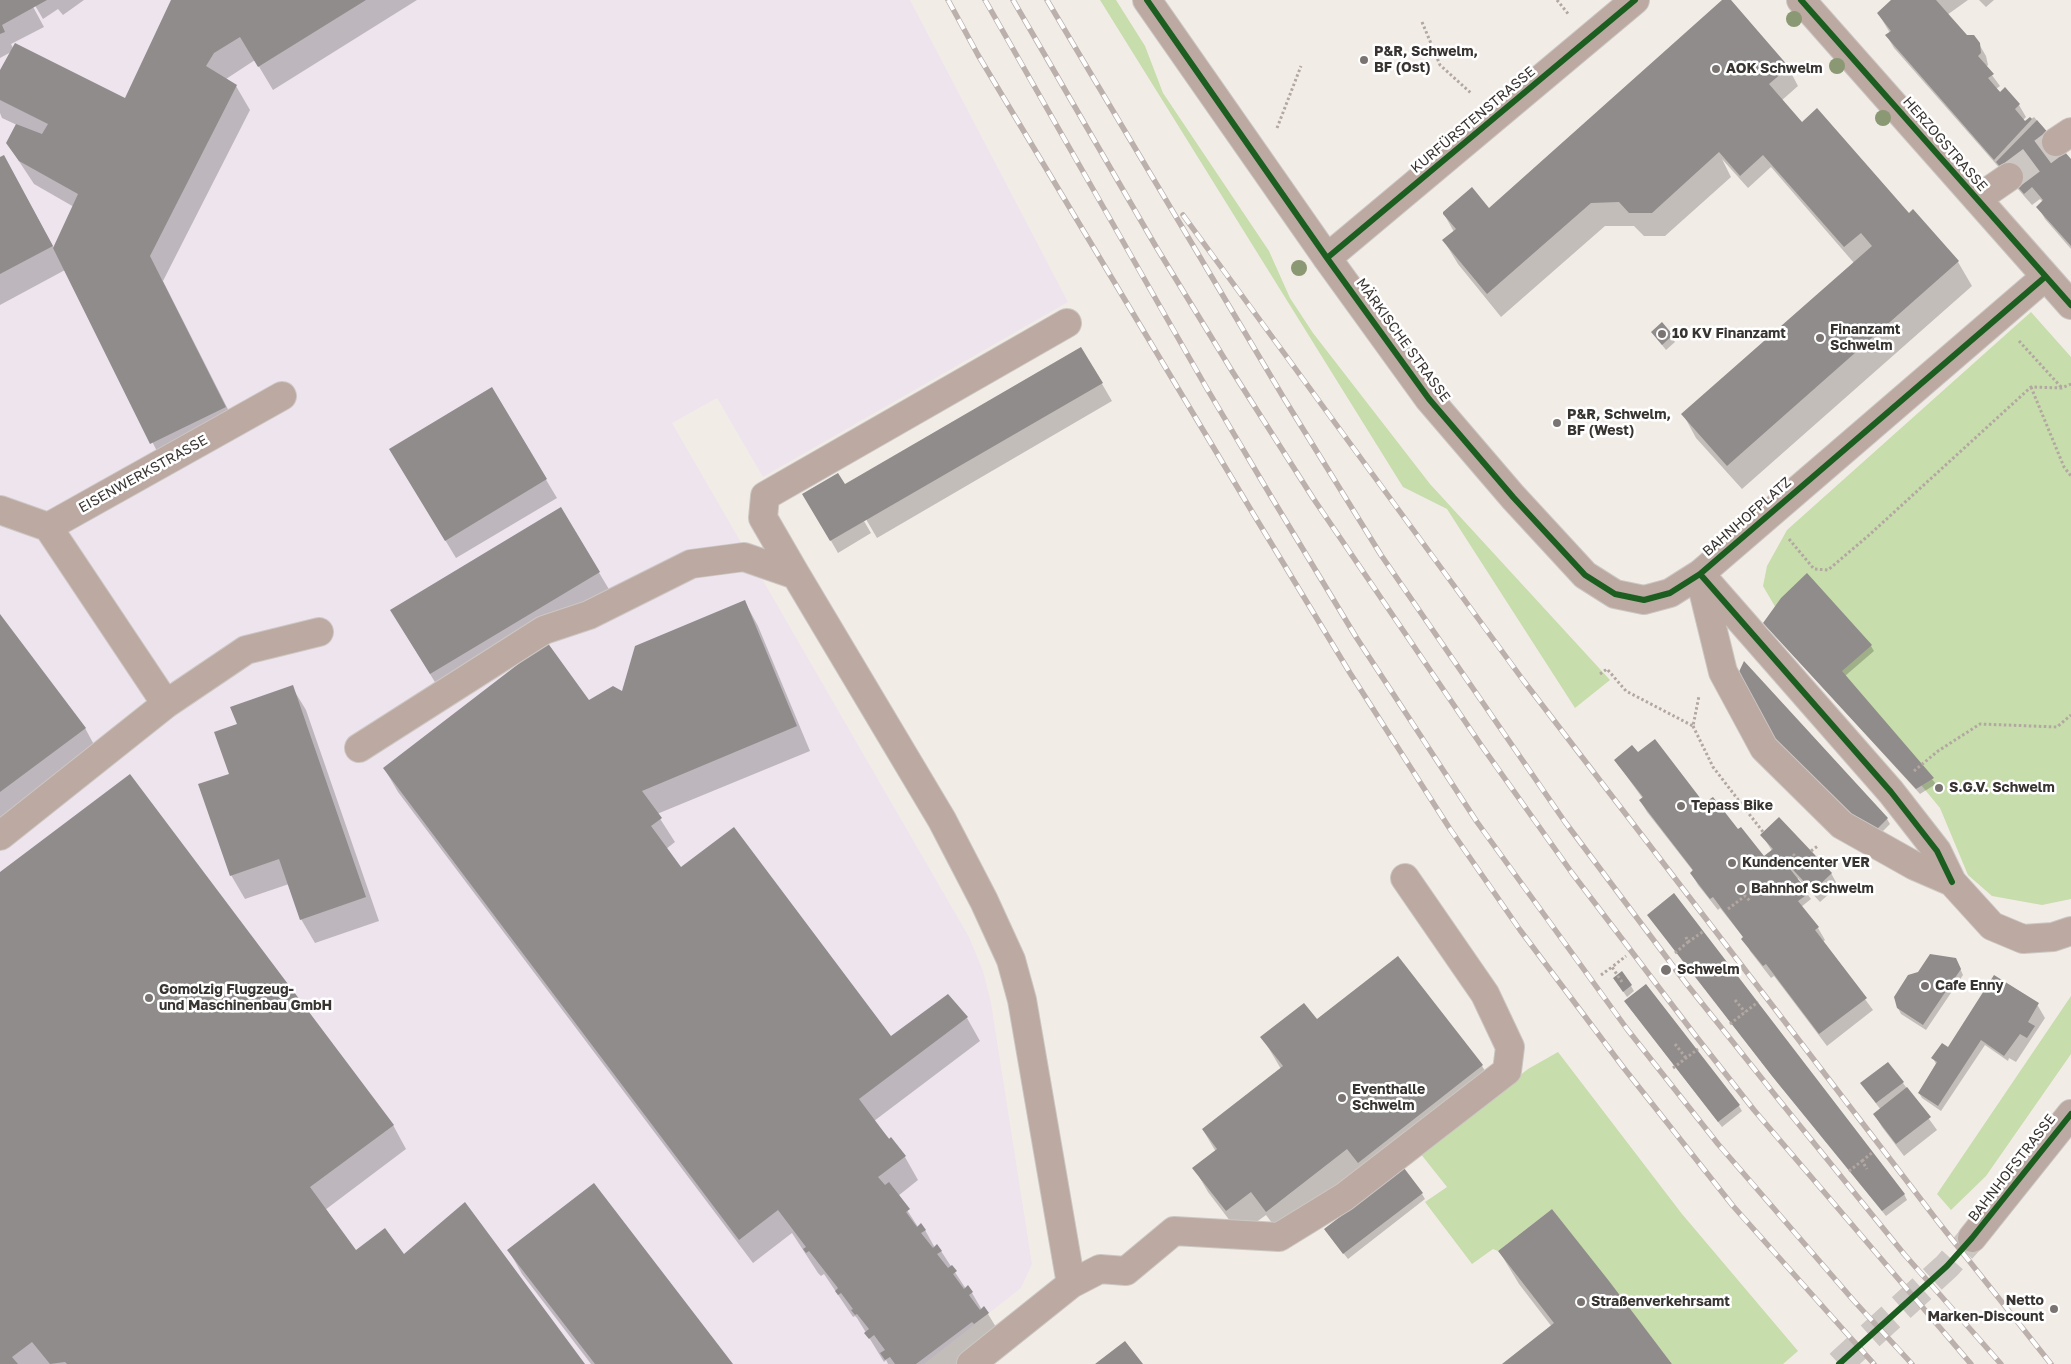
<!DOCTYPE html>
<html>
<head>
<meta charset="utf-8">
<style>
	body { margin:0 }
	canvas { display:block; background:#f2ece7 }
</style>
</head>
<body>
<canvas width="2071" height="1364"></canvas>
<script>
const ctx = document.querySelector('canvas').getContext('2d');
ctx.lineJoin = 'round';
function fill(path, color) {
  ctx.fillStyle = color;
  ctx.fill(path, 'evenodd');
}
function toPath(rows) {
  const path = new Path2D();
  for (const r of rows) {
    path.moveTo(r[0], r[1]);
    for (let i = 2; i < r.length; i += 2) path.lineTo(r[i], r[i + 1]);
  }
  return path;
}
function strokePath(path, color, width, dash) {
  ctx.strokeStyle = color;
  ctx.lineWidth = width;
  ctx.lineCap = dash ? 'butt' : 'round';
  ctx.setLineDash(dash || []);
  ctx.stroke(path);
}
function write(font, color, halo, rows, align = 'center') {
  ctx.font = font + ' "Golos Text",sans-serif';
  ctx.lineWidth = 5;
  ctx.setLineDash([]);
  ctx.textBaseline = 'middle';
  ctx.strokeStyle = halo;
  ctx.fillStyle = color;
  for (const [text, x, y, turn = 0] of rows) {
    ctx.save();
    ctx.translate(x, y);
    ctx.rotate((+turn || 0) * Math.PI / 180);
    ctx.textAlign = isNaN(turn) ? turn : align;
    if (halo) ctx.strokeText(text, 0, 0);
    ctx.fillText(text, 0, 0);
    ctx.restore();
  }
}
const industrial = toPath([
	[0,0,910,0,1068,302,763,477,717,398,672,423,969,937,983,971,991,1003,1032,1264,1021,1288,924,1364,0,1364]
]);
const green = toPath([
	[1100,0,1116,0,1145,46,1163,93,1269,251,1290,298,1313,333,1430,484,1610,680,1575,708,1447,509,1403,487],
	[2031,312,2071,357,2071,899,2042,905,1992,896,1968,875,1940,808,1777,610,1763,586,1767,566,1787,530],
	[2071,996,2071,1054,1986,1176,1951,1210,1937,1194],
	[1558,1052,1682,1214,1798,1351,1783,1364,1672,1364,1552,1209,1498,1251,1493,1249,1472,1264,1425,1202,1447,1187,1420,1153,1528,1069]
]);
const shadow = toPath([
	[0,0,84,0,63,15,58,9,43,19,33,2,31,3,44,27,11,44,13,48,125,100,172,0,417,0,273,90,255,60,226,79,236,86,250,110,163,281,239,431,165,467,65,270,0,305,0,159,4,157,54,248,74,207,34,184,7,143,17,125,2,118,0,113,0,73,11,52,0,58],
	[1724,0,1729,0,1788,67,1798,86,1781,101,1802,123,1908,214,1913,211,1958,262,1972,286,1742,489,1696,438,1683,414,1854,263,1771,167,1748,188,1722,159,1731,177,1665,236,1644,236,1634,226,1605,226,1501,317,1458,264,1444,241,1454,232,1444,214,1489,209],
	[1893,0,1968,0,1947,15,1966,37,1979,44,1986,56,1988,65,1986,67,2000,86,1996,89,2019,105,2026,117,2023,120,2025,123,2034,117,2071,160,2071,249,2045,219,2038,207,2043,202,2040,199,2032,205,1894,48,1887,36,1890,33,1878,13],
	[1979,0,1994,0,1986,7],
	[1662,324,1675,342,1666,350,1652,332],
	[1081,348,1112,401,877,538,846,485],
	[491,388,557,498,456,558,401,467],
	[837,475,871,533,838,553,804,494],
	[561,509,610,591,441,692,402,628],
	[745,602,758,626,810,751,657,814,675,842,666,849,681,869,891,1037,967,1018,980,1041,874,1121,905,1157,918,1180,898,1196,918,1227,925,1230,935,1248,941,1251,966,1289,972,1293,982,1310,984,1308,988,1314,1002,1337,961,1364,888,1364,886,1360,884,1362,857,1318,855,1316,853,1317,824,1274,821,1276,818,1273,792,1233,753,1263,398,792,384,768,623,692],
	[0,616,85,728,98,752,0,826],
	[1764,623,1871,646,1874,651,1845,676,1936,784,1920,794],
	[292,687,306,710,379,921,315,943,301,919,289,884,245,899,231,875,230,774,239,725],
	[1758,721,1887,819,1890,824,1878,836,1848,817],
	[1638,754,1737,831,1767,862,1772,851,1762,835,1831,873,1838,886,1820,902,1798,878,1797,880,1811,899,1801,907,1818,928,1825,940,1823,942,1873,1010,1827,1046,1774,976,1771,978,1750,951,1744,938,1720,908,1718,910,1698,885,1691,873,1693,871,1647,812,1640,800,1643,799,1615,760],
	[0,873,393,1125,406,1149,325,1210,356,1251,404,1255,583,1364,0,1364],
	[1648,915,1904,1194,1907,1200,1886,1216,1777,1082],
	[1397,958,1482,1066,1496,1089,1281,1235,1266,1215,1240,1234,1208,1192,1194,1168,1216,1152,1203,1130,1281,1069,1262,1037,1317,1021],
	[1959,966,1963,975,1926,1030,1901,1014,1898,1008],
	[1994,976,2038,1006,2045,1018,2016,1062,2009,1058,2008,1061,1985,1045,1941,1111,1922,1098,1919,1093,1936,1064,1933,1058,1948,1049],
	[1618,984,1631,986,1634,991,1627,997],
	[1629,1007,1739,1106,1742,1111,1722,1127],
	[1903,1083,1937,1130,1904,1156,1882,1127,1875,1115,1881,1110,1865,1089],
	[1422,1194,1425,1199,1348,1259,1325,1230],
	[509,1251,732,1364,591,1364,522,1274],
	[1499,1251,1671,1364,1504,1364,1552,1327,1519,1284]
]);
const building = toPath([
	[0,0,47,0,2,25,5,32,0,34],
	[171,0,366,0,258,67,240,37,214,53,206,66,237,85,150,256,226,407,150,444,53,248,78,194,19,161,6,143,16,124,42,134,48,124,0,100,0,70,15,43,125,98],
	[1722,0,1731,0,1789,67,1769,84,1802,122,1817,108,1909,213,1913,209,1959,261,1727,466,1681,414,1872,246,1861,233,1844,247,1763,155,1740,176,1719,152,1652,213,1629,213,1619,202,1591,203,1487,294,1442,240,1456,229,1443,214,1443,212,1472,187,1489,208],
	[1891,0,1936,0,1967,35,1974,35,1980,43,1981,53,1978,56,1994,74,1988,78,2000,92,2005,87,2020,104,2015,109,2025,121,2030,117,2032,119,1994,160,1885,35,1891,31,1877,13],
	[2037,120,2071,159,2071,246,2036,207,2043,200,2032,187,2024,194,1996,162],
	[4,155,53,246,0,274,0,157],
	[1662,322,1673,335,1662,345,1651,332],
	[1081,347,1103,383,830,541,802,494,838,473,845,484],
	[492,387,547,479,445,541,389,449],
	[561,507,600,572,430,674,390,610],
	[1807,573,1872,645,1842,671,1934,778,1916,789,1763,623,1781,598],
	[745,600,797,726,642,791,662,818,651,826,681,867,734,827,891,1036,948,994,968,1017,859,1099,889,1139,891,1137,906,1156,878,1177,885,1185,889,1182,910,1209,906,1212,917,1227,921,1223,926,1230,921,1233,933,1248,937,1244,942,1251,937,1254,948,1268,952,1265,957,1271,953,1274,964,1289,968,1285,973,1292,969,1295,980,1310,984,1306,989,1313,974,1324,972,1322,916,1364,895,1364,890,1357,885,1360,880,1353,885,1350,874,1335,869,1339,864,1333,869,1329,857,1314,855,1315,851,1310,853,1309,841,1293,838,1295,835,1291,838,1288,809,1251,806,1253,803,1249,806,1247,778,1210,739,1240,383,768,547,642,589,700,613,686,622,691,635,646],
	[0,614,86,728,0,792],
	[1744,661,1888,818,1875,831,1844,811,1753,715,1737,676],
	[293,685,366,897,300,920,279,859,230,876,198,784,229,774,214,732,237,724,230,707],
	[1655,739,1704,803,1713,797,1738,829,1741,827,1764,856,1773,849,1760,835,1779,817,1832,873,1813,891,1779,855,1809,893,1798,901,1819,927,1815,930,1867,998,1819,1034,1766,964,1763,966,1741,939,1743,937,1713,897,1710,899,1690,873,1693,870,1639,800,1643,797,1614,760,1632,745,1638,752],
	[130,774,394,1125,310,1187,356,1250,385,1228,404,1254,465,1202,585,1364,67,1364,65,1362,50,1364,32,1342,12,1357,18,1364,0,1364,0,872],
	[1674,893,1905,1194,1882,1211,1772,1076,1647,915],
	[1930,954,1956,958,1961,969,1923,1025,1897,1008,1894,997,1908,975,1918,972],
	[1398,956,1483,1065,1358,1163,1347,1149,1266,1212,1251,1192,1226,1211,1192,1168,1217,1149,1202,1129,1283,1066,1260,1037,1304,1003,1317,1019],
	[1622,971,1632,985,1623,992,1613,978],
	[1994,975,2039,1003,2028,1022,2035,1026,2027,1038,2020,1034,2004,1056,1981,1040,1938,1106,1918,1093,1937,1062,1931,1058,1942,1043,1948,1047],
	[1646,984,1740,1105,1718,1122,1624,1001],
	[1888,1062,1904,1082,1876,1103,1860,1083],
	[1907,1087,1931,1117,1896,1144,1873,1114],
	[1404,1168,1423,1193,1343,1254,1324,1229],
	[594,1183,733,1364,595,1364,507,1250],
	[1552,1209,1609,1281,1672,1364,1502,1364,1554,1323,1498,1251],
	[1125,1341,1143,1364,1095,1364]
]);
const minorTunnel = toPath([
	[2009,177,2056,142]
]);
const majorTunnel = toPath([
	[1839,1364,1947,1266,1972,1238]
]);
const path = toPath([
	[1557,0,1569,15],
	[1422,22,1440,65,1472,94],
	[1277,128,1301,66],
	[2019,341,2062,388],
	[2031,387,2064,467,2071,476],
	[1789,539,1814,569,1828,570,1868,536,2031,387,2062,388,2071,384],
	[1600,674,1607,669,1626,691,1693,726,1699,696],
	[1693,726,1713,767,1763,832],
	[1914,771,1938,751,1980,724,2057,727,2071,715],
	[1811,851,1819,845],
	[1728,909,1745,896,1750,901],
	[1688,942,1704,931],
	[1675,953,1688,942,1685,935],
	[1601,975,1612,967],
	[1622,982,1612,967,1626,956],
	[1735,1000,1745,1012],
	[1730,1024,1758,1002],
	[1675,1044,1686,1058],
	[1673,1068,1698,1049],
	[1862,1161,1873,1152],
	[1849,1171,1862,1161,1867,1169]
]);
const minor = toPath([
	[1147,0,1327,258,1429,399,1513,497,1585,575,1615,594,1644,600,1670,593,1700,574,2045,277],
	[1801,0,2071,305],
	[2056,142,2071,132],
	[1977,199,2009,177],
	[1327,258,1635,0],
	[0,510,48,527,282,396],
	[48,527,166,704],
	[1700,574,1891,792,1937,851,1952,882,1992,926,2023,939,2053,937,2071,931],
	[796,575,763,518,765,496,1067,323],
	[1700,578,1723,672,1764,748,1842,825,1915,866,1952,882],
	[359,748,544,630,589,615,691,564,744,557,796,575,942,820,984,901,1011,960,1022,1000,1071,1284],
	[0,836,166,704,246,650,319,632],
	[971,1364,1071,1284,1100,1269,1126,1271,1174,1231,1279,1237,1344,1197,1507,1071,1510,1047,1485,994,1405,878]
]);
const major = toPath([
	[1972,1238,2071,1114]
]);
const rail = toPath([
	[948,0,978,55,1254,515,1350,673,1450,829,1520,930,1623,1067,1733,1206,1874,1364],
	[985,0,1206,387,1272,498,1356,637,1477,822,1627,1029,1718,1144,1854,1301,1912,1364],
	[1013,0,1155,245,1232,371,1313,498,1481,745,1572,873,1695,1035,1754,1110,1971,1364],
	[1047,0,1285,400,1381,555,1565,822,1685,982,1779,1100,1904,1254,2001,1364],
	[1183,215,1523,680,1939,1223,2051,1364]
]);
const pathBridge = toPath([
	[1793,854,1803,864,1796,870]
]);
const cycleway = toPath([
	[1147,0,1327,258,1429,399,1513,497,1585,575,1615,594,1644,600,1670,593,1700,574,2045,277],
	[1801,0,2071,305],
	[1327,258,1635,0],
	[1700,574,1891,792,1937,851,1952,882],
	[1839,1364,1947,1266,1972,1238,2071,1114]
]);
const trees = [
	[1794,19],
	[1837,66],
	[1883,118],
	[1299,268]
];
const markers = [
	[1364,60,5,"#797471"],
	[1716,69,5,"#797471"],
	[1662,334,5,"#797471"],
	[1820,338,5,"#797471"],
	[1557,423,5,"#797471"],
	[1939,788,5,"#797471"],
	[1681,806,5,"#797471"],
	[1732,863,5,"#797471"],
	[1741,889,5,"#797471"],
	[1666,970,6,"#797471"],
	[1925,986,5,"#797471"],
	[149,998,5,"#797471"],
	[1342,1098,5,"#797471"],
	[1581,1302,5,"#797471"],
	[2054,1309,5,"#797471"]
];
const poiNames = [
	["P&R, Schwelm,",1374,52],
	["BF (Ost)",1374,68],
	["AOK Schwelm",1726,69],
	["Finanzamt",1830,330],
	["Schwelm",1830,346],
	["10 KV Finanzamt",1672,334],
	["P&R, Schwelm,",1567,415],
	["BF (West)",1567,431],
	["S.G.V. Schwelm",1949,788],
	["Tepass Bike",1691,806],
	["Kundencenter VER",1742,863],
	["Bahnhof Schwelm",1751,889],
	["Schwelm",1677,970],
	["Cafe Enny",1935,986],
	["Gomolzig Flugzeug-",159,990],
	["und Maschinenbau GmbH",159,1006],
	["Eventhalle",1352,1090],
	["Schwelm",1352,1106],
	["Netto",2044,1301,"right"],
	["Marken-Discount",2044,1317,"right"],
	["Straßenverkehrsamt",1591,1302]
];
const streetNames = [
	["KURFÜRSTENSTRASSE",1473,120,-40],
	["HERZOGSTRASSE",1945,144,49],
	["MÄRKISCHE STRASSE",1403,340,54],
	["EISENWERKSTRASSE",143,474,-29],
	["BAHNHOFPLATZ",1747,517,-41],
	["BAHNHOFSTRASSE",2012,1168,-52]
];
fill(industrial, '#eee4ed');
fill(green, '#c7ddac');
fill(shadow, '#0003');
fill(building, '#908c8b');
strokePath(minorTunnel, '#cdc7c3', 28, [28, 14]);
strokePath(majorTunnel, '#cdc7c3', 28, [28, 14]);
strokePath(minor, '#ccc7c3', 30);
strokePath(major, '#ccc7c3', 30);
strokePath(path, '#b3a7a2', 3, [2.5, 2.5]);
strokePath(minor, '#bba9a2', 28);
strokePath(major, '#baaaa3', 28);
strokePath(rail, '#bbb0ac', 5.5);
strokePath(rail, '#fff', 4, [11]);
strokePath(pathBridge, '#b3a7a2', 3, [2.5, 2.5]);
strokePath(cycleway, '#1b5e20', 6);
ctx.fillStyle = '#8b9874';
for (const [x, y] of trees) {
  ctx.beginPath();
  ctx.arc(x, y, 8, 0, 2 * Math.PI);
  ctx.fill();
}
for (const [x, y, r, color] of markers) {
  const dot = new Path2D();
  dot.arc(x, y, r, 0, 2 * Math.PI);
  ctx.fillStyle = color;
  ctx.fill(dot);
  strokePath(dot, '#fff', 2);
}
write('bold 14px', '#383431', '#fff', poiNames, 'left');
write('14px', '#383431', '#fff', streetNames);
</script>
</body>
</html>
